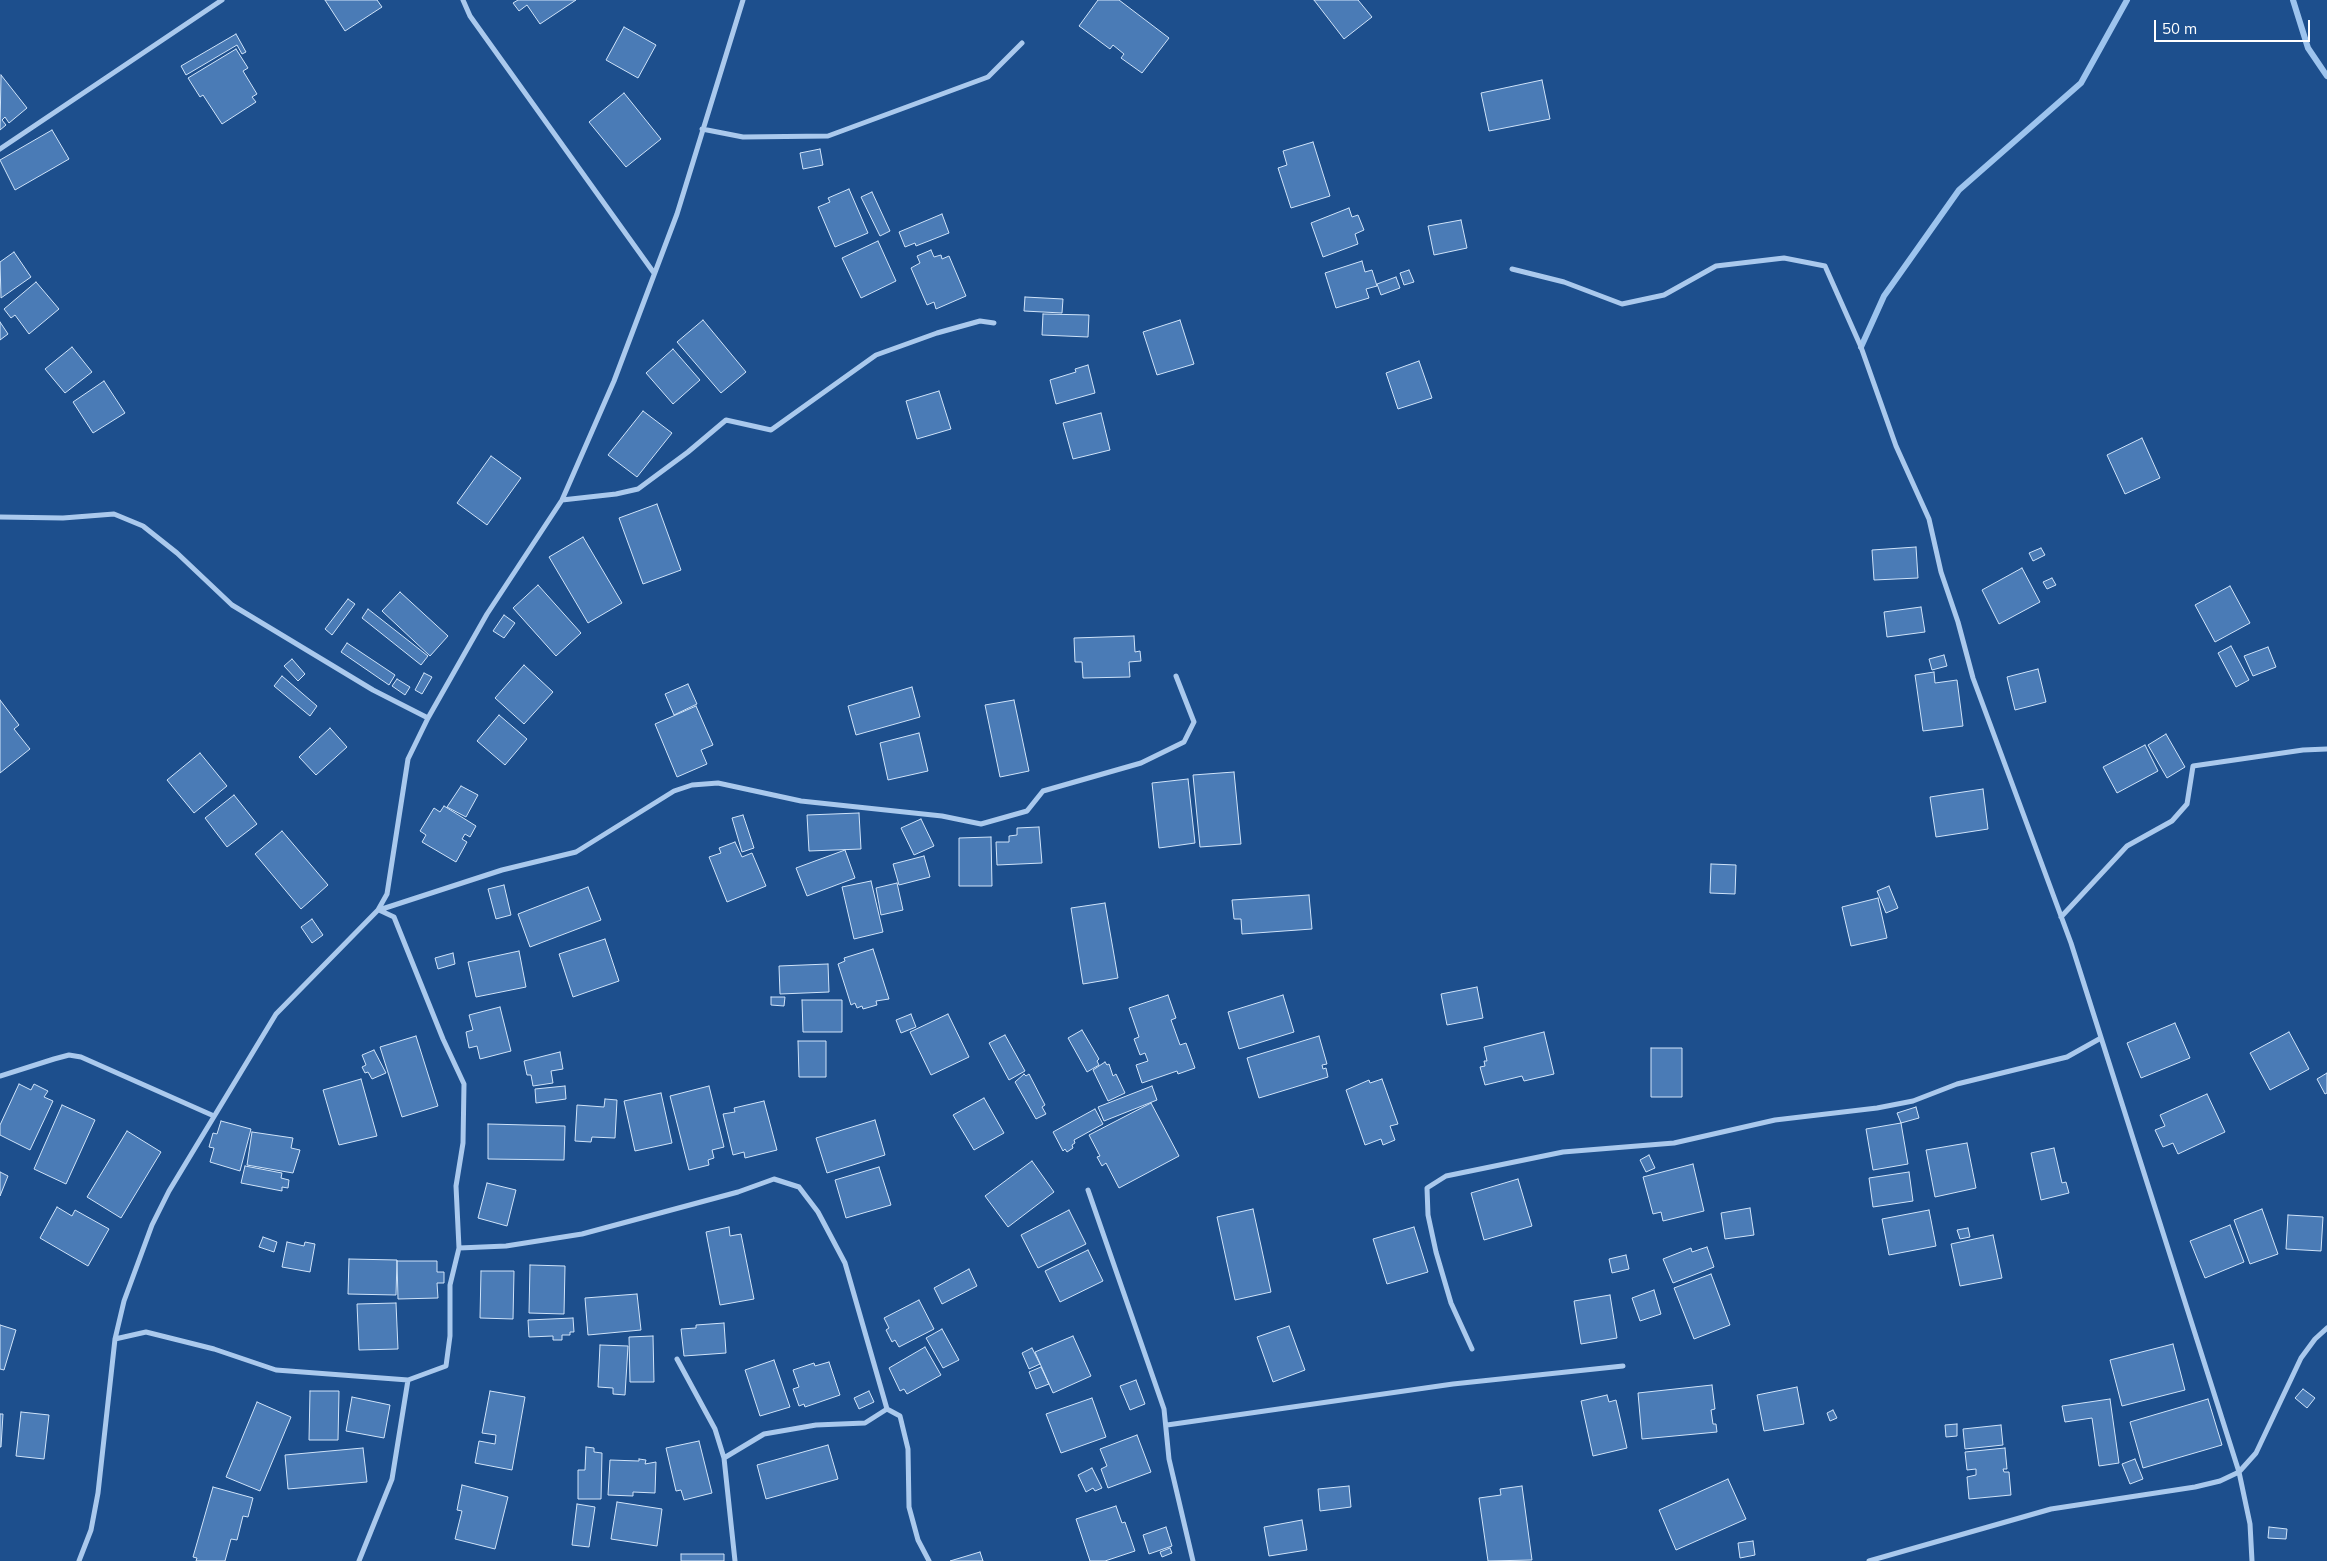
<!DOCTYPE html>
<html>
<head>
<meta charset="utf-8">
<style>
	body { margin:0 }
	#map { position:relative; width:2327px; height:1561px; overflow:hidden; background:#1d4f8d; font-family:Mulish,sans-serif }
	canvas { display:block }
	.scale { position:absolute; left:2154px; top:20px; width:156px; height:22px; box-sizing:border-box; border:2px solid #fff; border-top:0; padding-left:6px; font-size:15px; line-height:18px; white-space:nowrap; color:#fff; -webkit-text-stroke:4px #1d4f8d; paint-order:stroke }
</style>
</head>
<body>
<div id="map">
<canvas width="2327" height="1561"></canvas>
<div class="scale">50 m</div>
</div>
<script>
const ctx = document.querySelector('canvas').getContext('2d');
ctx.lineJoin = 'round';
function toPath(rows) {
  const path = new Path2D();
  for (const r of rows) {
    path.moveTo(r[0], r[1]);
    for (let i = 2; i < r.length; i += 2) path.lineTo(r[i], r[i + 1]);
  }
  return path;
}
function strokePath(path, color, width, dash) {
  ctx.strokeStyle = color;
  ctx.lineWidth = width;
  ctx.lineCap = dash ? 'butt' : 'round';
  ctx.setLineDash(dash || []);
  ctx.stroke(path);
}
function fill(path, color) {
  ctx.fillStyle = color;
  ctx.fill(path, 'evenodd');
}
const stream = toPath([
	[2293,0,2308,48,2327,76],
	[1861,347,1884,296,1959,190,2081,83,2127,0]
]);
const building = toPath([
	[325,0,377,0,382,7,345,31,325,0],
	[518,0,576,0,540,24,527,5,519,11,513,3,518,0],
	[1098,0,1119,0,1169,38,1142,73,1121,58,1124,54,1113,45,1110,49,1079,26,1098,0],
	[1314,0,1358,0,1372,17,1344,39,1314,0],
	[624,27,656,45,638,78,606,60,624,27],
	[236,34,246,52,242,54,237,45,186,75,181,66,236,34],
	[236,49,248,68,243,71,257,94,252,97,256,102,222,124,203,95,200,97,188,78,236,49],
	[1,75,27,108,9,123,5,117,2,120,6,125,0,130,1,75],
	[1542,80,1550,119,1489,131,1481,93,1542,80],
	[624,93,661,139,626,167,589,122,624,93],
	[52,130,69,159,15,190,0,160,52,130],
	[1313,142,1330,196,1291,208,1278,168,1287,165,1283,151,1313,142],
	[820,149,823,165,803,169,800,153,820,149],
	[849,189,868,233,835,247,818,207,830,202,828,198,849,189],
	[872,192,890,231,880,236,861,197,872,192],
	[1349,208,1352,217,1358,215,1364,230,1355,234,1358,244,1323,257,1311,223,1349,208],
	[942,214,949,233,916,246,915,243,905,247,899,232,942,214],
	[1461,220,1467,248,1434,255,1428,226,1461,220],
	[878,241,896,281,861,298,842,258,878,241],
	[931,250,934,257,941,255,942,259,949,256,966,296,936,309,934,302,927,305,911,268,920,263,917,256,931,250],
	[14,252,31,277,1,298,0,262,14,252],
	[1362,261,1365,272,1372,270,1377,286,1366,289,1369,298,1336,308,1325,273,1362,261],
	[1409,270,1414,282,1404,285,1400,273,1409,270],
	[1396,277,1400,288,1381,295,1377,284,1396,277],
	[36,282,59,309,29,334,15,315,11,318,4,309,36,282],
	[1025,297,1063,299,1062,313,1024,311,1025,297],
	[1043,314,1089,315,1088,337,1042,335,1043,314],
	[703,320,746,372,721,393,677,342,703,320],
	[1180,320,1194,364,1157,375,1143,332,1180,320],
	[0,322,8,334,0,340,0,322],
	[72,347,92,372,65,393,45,369,72,347],
	[673,349,700,380,673,404,646,373,673,349],
	[1419,361,1432,398,1398,409,1386,373,1419,361],
	[1088,365,1095,393,1056,404,1050,380,1076,372,1075,369,1088,365],
	[104,381,125,413,93,433,73,402,104,381],
	[939,391,951,429,917,439,906,401,939,391],
	[643,411,672,433,637,477,608,455,643,411],
	[1101,413,1110,450,1073,459,1063,423,1101,413],
	[2142,438,2160,478,2125,494,2107,455,2142,438],
	[491,456,521,478,487,525,457,503,491,456],
	[657,504,681,570,643,584,619,518,657,504],
	[583,537,622,603,588,623,549,557,583,537],
	[1916,547,1918,578,1874,580,1872,550,1916,547],
	[2041,548,2045,555,2033,561,2029,553,2041,548],
	[2022,568,2040,602,1999,624,1982,590,2022,568],
	[2052,578,2056,585,2047,589,2043,582,2052,578],
	[538,585,581,633,556,656,513,608,538,585],
	[2230,586,2250,623,2215,642,2195,605,2230,586],
	[400,592,448,636,430,656,382,611,400,592],
	[348,599,355,604,332,635,325,629,348,599],
	[1921,607,1925,632,1887,637,1884,612,1921,607],
	[368,609,428,656,421,665,362,618,368,609],
	[504,615,515,623,504,638,493,631,504,615],
	[1134,636,1135,652,1140,651,1141,661,1129,662,1130,677,1083,678,1082,662,1075,662,1074,638,1134,636],
	[347,643,395,675,389,685,341,652,347,643],
	[2231,646,2249,680,2236,687,2218,653,2231,646],
	[2268,647,2276,667,2253,676,2244,656,2268,647],
	[1944,655,1947,666,1932,670,1929,659,1944,655],
	[292,659,305,674,298,681,284,666,292,659],
	[524,665,553,692,524,724,495,698,524,665],
	[2038,669,2046,702,2015,710,2007,677,2038,669],
	[1934,672,1935,683,1957,680,1963,726,1923,731,1915,675,1934,672],
	[424,673,432,677,422,694,415,690,424,673],
	[282,676,317,706,310,716,274,686,282,676],
	[397,679,410,687,405,695,392,686,397,679],
	[688,684,697,704,674,715,665,694,688,684],
	[912,687,920,717,856,735,848,706,912,687],
	[0,700,19,725,14,729,30,749,0,773,0,700],
	[1014,700,1029,771,1000,777,985,705,1014,700],
	[696,706,713,745,701,750,707,764,677,777,655,724,696,706],
	[499,715,527,739,505,765,477,741,499,715],
	[330,728,347,747,316,775,299,757,330,728],
	[919,733,928,771,888,780,880,743,919,733],
	[2166,734,2185,767,2167,778,2148,745,2166,734],
	[2145,745,2158,771,2117,793,2103,767,2145,745],
	[200,753,227,786,194,813,167,780,200,753],
	[1234,772,1241,844,1200,847,1193,775,1234,772],
	[1188,779,1195,843,1159,848,1152,783,1188,779],
	[461,786,478,795,466,817,447,807,461,786],
	[1983,789,1988,829,1936,837,1930,797,1983,789],
	[234,795,257,824,227,847,205,818,234,795],
	[444,806,476,826,470,837,465,834,462,839,467,842,456,862,422,842,426,835,420,831,434,808,440,812,444,806],
	[859,813,861,849,809,851,807,815,859,813],
	[743,815,754,848,742,852,732,818,743,815],
	[921,819,934,846,914,855,901,828,921,819],
	[1039,827,1042,863,997,865,996,842,1009,842,1009,836,1017,835,1017,828,1039,827],
	[282,831,328,885,301,909,255,854,282,831],
	[991,837,992,886,959,886,959,838,991,837],
	[735,842,742,857,752,853,766,886,727,902,709,857,721,853,719,848,735,842],
	[845,850,855,878,807,896,796,868,845,850],
	[924,856,930,877,899,885,893,864,924,856],
	[1711,864,1736,865,1735,894,1710,893,1711,864],
	[871,881,883,932,854,939,842,887,871,881],
	[897,883,903,910,881,915,876,888,897,883],
	[504,885,511,915,496,919,488,889,504,885],
	[1889,886,1898,908,1886,913,1877,891,1889,886],
	[588,887,601,920,530,947,518,914,588,887],
	[1309,895,1312,929,1242,934,1241,919,1234,919,1232,900,1309,895],
	[1878,898,1887,938,1851,946,1842,907,1878,898],
	[1105,903,1118,978,1083,984,1071,908,1105,903],
	[312,919,323,935,312,943,301,927,312,919],
	[605,939,619,981,573,997,559,954,605,939],
	[873,949,889,999,876,1001,877,1005,863,1009,862,1006,857,1008,855,1003,851,1005,838,964,845,961,844,958,873,949],
	[519,951,526,987,476,997,468,962,519,951],
	[453,953,455,964,438,969,435,958,453,953],
	[828,964,829,992,780,994,779,966,828,964],
	[1477,987,1483,1018,1447,1025,1441,994,1477,987],
	[1168,995,1176,1018,1171,1020,1180,1045,1186,1043,1195,1068,1178,1074,1177,1071,1142,1083,1136,1065,1148,1061,1145,1053,1140,1055,1134,1039,1139,1037,1129,1008,1168,995],
	[1283,995,1294,1032,1239,1049,1228,1012,1283,995],
	[771,997,785,997,784,1006,771,1005,771,997],
	[802,1000,842,1000,842,1032,803,1032,802,1000],
	[500,1007,511,1051,480,1059,477,1046,469,1048,466,1032,473,1030,469,1015,500,1007],
	[911,1014,916,1027,901,1033,896,1020,911,1014],
	[948,1014,969,1057,931,1075,910,1032,948,1014],
	[2175,1023,2190,1058,2141,1078,2127,1043,2175,1023],
	[1082,1030,1099,1059,1097,1061,1099,1065,1087,1072,1068,1038,1082,1030],
	[1544,1032,1554,1074,1524,1081,1522,1076,1485,1085,1480,1067,1485,1066,1484,1061,1487,1061,1484,1047,1544,1032],
	[2289,1032,2309,1069,2270,1090,2250,1053,2289,1032],
	[1005,1035,1025,1071,1009,1080,989,1043,1005,1035],
	[416,1036,438,1106,402,1117,380,1047,416,1036],
	[1319,1036,1327,1064,1322,1065,1323,1069,1326,1068,1328,1077,1259,1098,1247,1058,1319,1036],
	[798,1041,826,1041,826,1077,799,1077,798,1041],
	[1651,1048,1682,1048,1682,1097,1651,1097,1651,1048],
	[374,1050,386,1073,372,1079,368,1072,365,1073,362,1067,366,1065,362,1055,374,1050],
	[560,1052,563,1069,551,1071,553,1083,533,1086,531,1075,527,1075,524,1061,560,1052],
	[1105,1062,1107,1065,1109,1064,1113,1076,1116,1074,1125,1093,1108,1101,1093,1070,1105,1062],
	[2327,1073,2327,1093,2325,1094,2317,1079,2327,1073],
	[1024,1074,1026,1076,1029,1074,1045,1105,1042,1107,1046,1114,1036,1119,1015,1082,1024,1074],
	[361,1079,377,1136,339,1145,323,1090,361,1079],
	[1382,1079,1398,1124,1390,1126,1395,1140,1383,1145,1381,1139,1365,1145,1346,1090,1369,1080,1370,1083,1382,1079],
	[19,1084,31,1090,34,1084,48,1091,44,1097,53,1101,30,1150,0,1135,0,1125,19,1084],
	[565,1086,566,1099,536,1103,535,1089,565,1086],
	[709,1086,724,1147,712,1150,714,1158,708,1160,709,1165,689,1170,670,1096,709,1086],
	[1152,1086,1157,1100,1104,1121,1098,1107,1152,1086],
	[661,1093,672,1143,635,1151,624,1101,661,1093],
	[2207,1094,2225,1132,2178,1154,2173,1143,2163,1147,2155,1130,2165,1126,2160,1115,2207,1094],
	[984,1098,1004,1133,974,1150,953,1115,984,1098],
	[605,1099,617,1100,615,1138,592,1137,591,1142,575,1141,577,1105,604,1107,605,1099],
	[764,1101,777,1150,745,1158,744,1152,733,1155,723,1114,735,1112,734,1108,764,1101],
	[1151,1103,1179,1156,1119,1188,1106,1163,1102,1166,1097,1157,1100,1156,1089,1135,1151,1103],
	[62,1105,95,1120,66,1184,34,1169,62,1105],
	[1916,1107,1919,1118,1901,1123,1897,1113,1916,1107],
	[1095,1109,1103,1124,1074,1140,1075,1143,1072,1145,1073,1148,1067,1152,1065,1149,1063,1151,1053,1132,1095,1109],
	[875,1120,885,1155,827,1173,816,1138,875,1120],
	[221,1121,251,1129,240,1171,210,1162,214,1148,209,1147,213,1133,217,1134,221,1121],
	[1901,1123,1908,1164,1873,1170,1866,1129,1901,1123],
	[488,1124,565,1126,564,1160,488,1159,488,1124],
	[127,1131,161,1152,121,1218,87,1197,127,1131],
	[252,1132,293,1138,291,1148,300,1150,293,1173,247,1165,252,1132],
	[1967,1143,1976,1188,1935,1197,1926,1150,1967,1143],
	[2054,1148,2062,1183,2066,1182,2069,1193,2041,1200,2031,1153,2054,1148],
	[1649,1155,1655,1168,1646,1172,1640,1160,1649,1155],
	[1032,1161,1054,1192,1008,1227,985,1196,1032,1161],
	[1693,1164,1704,1211,1663,1221,1661,1212,1653,1214,1643,1177,1693,1164],
	[245,1166,282,1173,281,1178,289,1180,288,1188,282,1187,282,1191,241,1183,245,1166],
	[879,1167,891,1205,846,1218,835,1180,879,1167],
	[0,1172,8,1176,0,1196,0,1172],
	[1909,1172,1913,1201,1873,1207,1869,1178,1909,1172],
	[1518,1179,1532,1226,1484,1240,1471,1193,1518,1179],
	[487,1183,516,1190,507,1226,478,1218,487,1183],
	[57,1207,72,1216,75,1210,109,1229,88,1266,40,1238,57,1207],
	[1750,1208,1754,1235,1725,1239,1721,1213,1750,1208],
	[1253,1209,1271,1292,1235,1300,1217,1217,1253,1209],
	[2262,1209,2278,1254,2250,1264,2234,1220,2262,1209],
	[1069,1210,1086,1244,1038,1268,1021,1235,1069,1210],
	[1929,1210,1936,1246,1889,1255,1882,1219,1929,1210],
	[2288,1215,2323,1217,2321,1251,2286,1249,2288,1215],
	[2230,1225,2244,1262,2205,1278,2190,1241,2230,1225],
	[729,1227,730,1236,741,1234,754,1299,720,1305,706,1232,729,1227],
	[1414,1227,1428,1272,1387,1284,1373,1239,1414,1227],
	[1968,1228,1970,1237,1960,1239,1957,1230,1968,1228],
	[1993,1235,2002,1278,1960,1286,1951,1244,1993,1235],
	[263,1237,277,1242,274,1252,259,1247,263,1237],
	[287,1242,304,1246,305,1242,315,1244,310,1272,282,1267,287,1242],
	[1707,1247,1714,1267,1673,1283,1663,1259,1691,1248,1692,1252,1707,1247],
	[1088,1250,1103,1281,1060,1302,1045,1271,1088,1250],
	[1626,1255,1629,1269,1612,1273,1609,1259,1626,1255],
	[349,1259,397,1260,396,1295,348,1294,349,1259],
	[397,1261,437,1261,437,1272,444,1272,444,1283,437,1283,438,1298,398,1299,397,1261],
	[530,1265,565,1266,564,1314,529,1313,530,1265],
	[969,1269,977,1286,942,1304,934,1288,969,1269],
	[481,1271,514,1271,513,1319,480,1318,481,1271],
	[1711,1274,1730,1325,1694,1339,1674,1288,1711,1274],
	[1654,1290,1661,1314,1640,1321,1632,1298,1654,1290],
	[637,1294,641,1330,588,1335,585,1298,637,1294],
	[1610,1295,1617,1338,1581,1344,1574,1301,1610,1295],
	[919,1300,934,1329,899,1347,895,1340,892,1342,886,1330,889,1328,884,1318,919,1300],
	[396,1303,398,1349,359,1350,357,1304,396,1303],
	[573,1318,574,1332,570,1332,570,1335,562,1335,562,1340,553,1340,553,1336,529,1337,528,1320,573,1318],
	[724,1323,726,1353,684,1356,681,1329,696,1328,696,1325,724,1323],
	[0,1325,16,1330,4,1370,0,1369,0,1325],
	[1289,1326,1305,1370,1273,1382,1257,1337,1289,1326],
	[942,1329,959,1360,943,1368,926,1338,942,1329],
	[653,1336,654,1382,630,1382,629,1337,653,1336],
	[1073,1336,1091,1376,1053,1393,1035,1352,1073,1336],
	[2173,1344,2185,1390,2122,1406,2110,1360,2173,1344],
	[600,1345,628,1346,625,1395,613,1394,613,1388,598,1387,600,1345],
	[925,1347,941,1375,907,1394,904,1389,900,1391,889,1368,925,1347],
	[1032,1348,1040,1364,1029,1369,1022,1353,1032,1348],
	[774,1360,790,1407,760,1416,745,1370,774,1360],
	[829,1362,840,1395,805,1407,804,1404,799,1406,793,1389,799,1387,793,1370,814,1363,815,1366,829,1362],
	[1041,1367,1049,1384,1036,1389,1029,1372,1041,1367],
	[1136,1380,1145,1404,1130,1410,1120,1386,1136,1380],
	[1712,1385,1715,1409,1711,1410,1713,1424,1716,1424,1717,1432,1642,1439,1638,1393,1712,1385],
	[1797,1387,1804,1424,1764,1431,1757,1395,1797,1387],
	[2303,1389,2315,1398,2307,1408,2295,1398,2303,1389],
	[310,1391,339,1391,338,1440,309,1440,310,1391],
	[490,1391,525,1397,512,1470,475,1463,479,1441,495,1444,496,1435,482,1433,490,1391],
	[869,1391,874,1402,859,1409,854,1398,869,1391],
	[1607,1395,1609,1402,1616,1400,1627,1448,1593,1456,1581,1401,1607,1395],
	[352,1397,390,1405,384,1438,346,1431,352,1397],
	[1092,1398,1106,1437,1061,1453,1046,1414,1092,1398],
	[2110,1399,2119,1463,2099,1466,2092,1418,2065,1422,2062,1406,2110,1399],
	[2208,1399,2222,1445,2143,1468,2130,1422,2208,1399],
	[257,1402,291,1417,260,1491,226,1477,257,1402],
	[1833,1410,1837,1418,1830,1421,1827,1413,1833,1410],
	[21,1412,49,1415,44,1459,16,1456,21,1412],
	[0,1414,3,1414,1,1447,0,1447,0,1414],
	[1957,1424,1957,1436,1946,1437,1945,1425,1957,1424],
	[2001,1425,2003,1445,1965,1449,1963,1429,2001,1425],
	[1137,1435,1151,1472,1108,1488,1101,1469,1107,1466,1100,1449,1137,1435],
	[699,1441,712,1493,684,1500,681,1490,676,1491,666,1448,699,1441],
	[828,1445,838,1479,766,1499,757,1465,828,1445],
	[586,1447,594,1448,594,1452,602,1453,601,1499,578,1499,578,1470,585,1470,586,1447],
	[363,1448,367,1482,288,1489,285,1455,363,1448],
	[2005,1448,2007,1469,2003,1469,2004,1472,2009,1472,2011,1495,1969,1499,1967,1477,1976,1475,1976,1469,1967,1470,1965,1452,2005,1448],
	[639,1459,646,1460,645,1464,656,1462,655,1493,633,1492,633,1496,608,1495,610,1460,639,1461,639,1459],
	[2135,1459,2143,1479,2130,1484,2122,1464,2135,1459],
	[1092,1468,1102,1488,1095,1491,1093,1488,1086,1492,1078,1475,1092,1468],
	[1728,1479,1746,1519,1676,1550,1659,1510,1728,1479],
	[462,1485,508,1497,495,1549,455,1539,462,1511,457,1510,462,1485],
	[1349,1486,1351,1507,1320,1511,1318,1489,1349,1486],
	[1522,1486,1532,1560,1488,1561,1479,1498,1501,1495,1500,1489,1522,1486],
	[213,1487,253,1498,248,1517,243,1516,237,1540,231,1539,225,1561,196,1561,197,1558,193,1557,213,1487],
	[617,1502,662,1509,657,1546,611,1539,617,1502],
	[577,1504,595,1507,589,1547,572,1545,577,1504],
	[1116,1506,1122,1523,1125,1522,1135,1551,1105,1561,1090,1561,1076,1519,1116,1506],
	[1302,1520,1307,1550,1269,1556,1264,1527,1302,1520],
	[1166,1527,1172,1546,1149,1554,1143,1535,1166,1527],
	[2269,1527,2287,1529,2286,1539,2268,1538,2269,1527],
	[1753,1541,1755,1555,1740,1558,1738,1543,1753,1541],
	[1170,1548,1172,1553,1162,1557,1160,1552,1170,1548],
	[980,1552,983,1561,950,1561,980,1552],
	[681,1554,724,1554,724,1561,681,1561,681,1554]
]);
const minor = toPath([
	[463,0,470,16,654,273],
	[702,129,743,137,828,136,988,77,1022,43],
	[0,149,222,0],
	[1512,269,1564,282,1622,304,1664,295,1716,266,1784,258,1825,266,1861,347,1896,446,1929,519,1941,572,1958,622,1973,678,2071,943,2239,1472,2250,1524,2252,1561],
	[562,500,616,494,638,489,688,452,726,420,771,430,876,355,937,333,980,321,994,323],
	[0,517,63,518,114,514,143,526,177,553,232,605,373,690,428,718],
	[379,910,502,870,576,852,674,791,692,785,718,783,801,801,942,816,981,824,1027,811,1043,791,1141,763,1184,742,1194,722,1176,676],
	[379,910,394,917,443,1039,464,1084,463,1143,456,1186,459,1248],
	[2061,917,2127,846,2172,821,2187,804,2193,766,2303,750,2327,749],
	[0,1076,54,1059,69,1055,81,1057,214,1116],
	[1088,1190,1164,1409,1169,1459,1193,1561],
	[115,1339,146,1332,214,1349,276,1370,408,1380,446,1366,450,1336,450,1285,459,1248,506,1246,582,1234,738,1192,774,1179,799,1187,818,1212,845,1263,887,1409,900,1416,908,1449,909,1507,918,1540,929,1561],
	[1472,1349,1451,1303,1436,1252,1428,1215,1427,1188,1446,1176,1563,1152,1674,1143,1775,1120,1877,1108,1913,1101,1957,1084,2067,1057,2101,1038],
	[677,1359,715,1429,724,1458],
	[1167,1425,1453,1384,1623,1366],
	[79,1561,91,1530,98,1493,115,1339,124,1301,152,1225,169,1191,276,1014,378,910,387,894,408,759,428,718,487,614,562,500,614,381,677,214,743,0],
	[359,1561,392,1479,408,1380],
	[735,1561,724,1458,764,1434,816,1425,865,1423,887,1409],
	[1869,1561,2051,1509,2195,1487,2220,1481,2239,1472,2256,1453,2301,1358,2315,1339,2327,1328]
]);
strokePath(stream, '#9dc4ee', 6);
fill(building, '#4a7bb6');
strokePath(building, '#cfe3f9', 1);
strokePath(minor, '#aac9ed', 5);
</script>
</body>
</html>
